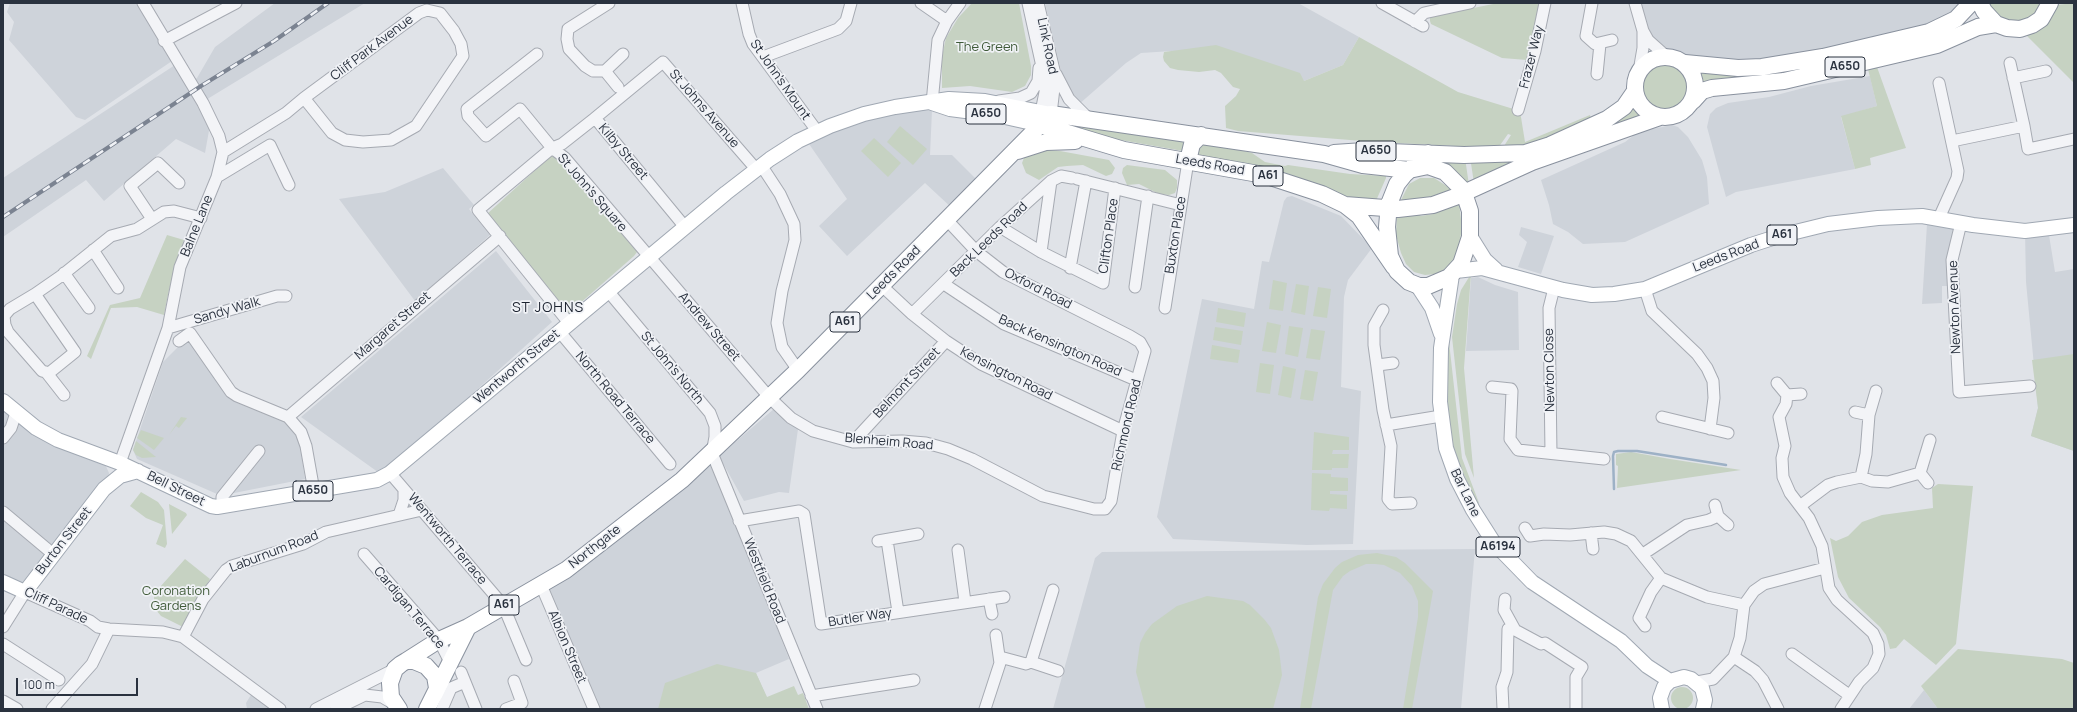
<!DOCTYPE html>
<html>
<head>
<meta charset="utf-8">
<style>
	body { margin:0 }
	#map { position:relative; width:2077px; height:712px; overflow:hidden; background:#e0e3e8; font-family:Manrope,sans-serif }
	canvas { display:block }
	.frame { position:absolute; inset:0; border:4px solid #2a323f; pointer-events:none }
	.scale { position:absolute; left:16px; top:678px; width:122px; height:18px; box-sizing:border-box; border:2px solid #2a323f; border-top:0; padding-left:5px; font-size:12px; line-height:14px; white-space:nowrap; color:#2a323f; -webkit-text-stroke:3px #f0f2f6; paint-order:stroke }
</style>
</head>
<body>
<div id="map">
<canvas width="2077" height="712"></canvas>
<div class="frame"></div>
<div class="scale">100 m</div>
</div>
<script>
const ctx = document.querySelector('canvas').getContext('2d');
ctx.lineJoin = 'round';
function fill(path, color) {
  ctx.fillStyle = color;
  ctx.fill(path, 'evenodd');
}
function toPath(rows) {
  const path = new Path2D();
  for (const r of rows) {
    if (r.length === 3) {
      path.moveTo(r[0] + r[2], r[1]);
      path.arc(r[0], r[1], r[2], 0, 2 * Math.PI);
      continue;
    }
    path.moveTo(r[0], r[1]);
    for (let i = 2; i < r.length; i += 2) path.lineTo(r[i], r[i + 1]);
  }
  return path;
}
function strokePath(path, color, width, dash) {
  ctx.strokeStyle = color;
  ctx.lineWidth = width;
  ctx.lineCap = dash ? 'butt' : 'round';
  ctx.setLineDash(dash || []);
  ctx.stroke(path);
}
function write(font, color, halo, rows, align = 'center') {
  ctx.font = font + ' Manrope,sans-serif';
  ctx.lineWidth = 3.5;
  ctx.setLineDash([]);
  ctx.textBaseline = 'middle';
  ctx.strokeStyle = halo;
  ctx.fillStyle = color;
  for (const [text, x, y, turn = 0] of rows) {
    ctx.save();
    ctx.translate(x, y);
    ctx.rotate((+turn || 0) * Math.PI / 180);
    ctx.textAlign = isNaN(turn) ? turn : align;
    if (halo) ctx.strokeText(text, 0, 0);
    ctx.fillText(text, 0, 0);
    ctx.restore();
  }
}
const built = toPath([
	[10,3,143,3,172,61,85,120,76,117,9,40,14,22,7,12],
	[275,3,365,3,209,98,199,108,210,125,205,153,176,139,104,201,86,180,3,237,3,178,175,65,186,85,197,78,215,47],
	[1045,3,1298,3,1359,37,1343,65,1304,81,1172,51,1141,53,1126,63,1078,105,1062,75],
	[1639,3,1971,3,1956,19,1789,63,1680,60,1667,57,1648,32],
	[1870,76,1877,106,1841,117,1855,169,1736,192,1726,197,1707,127,1710,114,1716,108,1728,103,1769,97,1811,86],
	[932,110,930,155,952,155,979,182,953,209,925,183,847,256,819,226,847,199,807,141,851,124,904,112],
	[1672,125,1678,127,1688,137,1702,160,1707,177,1709,204,1625,242,1583,244,1568,232,1553,224,1549,205,1541,180,1625,142,1638,132],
	[443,168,474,205,469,209,490,235,415,301,339,199,385,192],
	[1292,196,1341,216,1372,248,1348,280,1344,297,1341,387,1361,391,1353,544,1307,545,1173,539,1157,517,1202,299,1254,309,1262,261,1269,262,1284,201,1287,197],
	[1927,224,1955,229,1952,286,1942,286,1942,303,1922,304],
	[1521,227,1554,236,1541,274,1518,267,1527,242,1519,235],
	[2048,229,2055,272,2074,269,2074,451,2031,436,2038,408,2026,282,2025,231],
	[496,251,552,322,382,475,301,417],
	[1478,277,1495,285,1518,292,1519,350,1466,351,1471,278],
	[188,341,193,345,225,391,277,415,298,433,305,479,234,493,217,494,137,459,133,450,163,362,179,346],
	[3,401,16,413,98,455,96,462,104,462,109,473,108,482,25,592,3,582],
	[775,408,798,429,789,493,779,492,744,501,719,456],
	[712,464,736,522,789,659,756,673,772,709,598,709,546,590,634,526],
	[1475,549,1461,709,1053,709,1095,558,1102,552],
	[257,685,279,702,287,709,247,709,246,703],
	[1924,690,1938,709,1909,709]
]);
const green = toPath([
	[972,3,1019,3,1031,66,1031,75,1025,86,1012,92,970,86,942,88,942,56,946,38,958,18],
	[1498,3,1540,3,1530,57,1527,60,1502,58,1431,24,1430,21,1430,18,1434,16],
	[1980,3,2050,3,2056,5,2074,3,2074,83,2020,29,2007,28],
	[1359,37,1458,92,1520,111,1525,142,1590,115,1591,121,1526,145,1504,146,1511,135,1508,134,1498,148,1375,142,1238,131,1226,128,1225,106,1236,96,1240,89,1233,87,1221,73,1215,70,1199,72,1178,70,1170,68,1164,61,1163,57,1164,52,1216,45,1300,73,1304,81,1343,65],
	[1851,59,1775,76,1699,87,1696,69],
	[1664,85,24],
	[1877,67,1906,148,1870,158,1871,165,1855,169,1841,116,1877,106,1868,69],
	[1636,100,1643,115,1474,183,1470,157,1509,157],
	[1072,123,1190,138,1183,151,1115,139,1071,129],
	[900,126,927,149,913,165,887,142],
	[874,138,901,163,888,177,861,151],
	[1205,141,1252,153,1265,162,1285,166,1288,165,1350,174,1386,176,1386,178,1375,203,1360,200,1201,157,1197,152,1199,143],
	[1043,150,1060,151,1109,160,1115,168,1112,174,1106,176,1083,165,1067,166,1058,167,1039,180,1026,173,1022,163,1024,158],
	[552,155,556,155,636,248,637,252,634,256,569,313,487,214],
	[1465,158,1469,185,1436,161],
	[1127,165,1165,170,1177,180,1177,188,1175,193,1169,195,1159,194,1139,184,1127,185,1122,173,1123,168],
	[1420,178,1434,178,1453,190,1435,199,1429,197,1399,204,1409,184],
	[1459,202,1462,228,1459,247,1453,261,1446,270,1436,274,1425,275,1414,272,1406,264,1401,253,1396,235,1397,215,1416,213,1421,216,1433,214,1438,209],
	[167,235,184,240,169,290,164,315,137,307,111,308,91,359,87,356,110,305,140,298],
	[1471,274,1464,368,1474,478,1465,454,1452,337,1457,304,1461,290],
	[1273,280,1287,283,1283,311,1269,309],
	[1296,284,1309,286,1305,315,1291,312],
	[1318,287,1331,289,1327,318,1313,316],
	[1218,308,1246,313,1244,327,1216,322],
	[1267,322,1281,325,1276,353,1262,351],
	[1289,326,1303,328,1298,357,1285,354],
	[1215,327,1243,331,1241,345,1213,340],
	[1311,329,1325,331,1320,360,1306,358],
	[1448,333,1462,458,1479,503,1477,504,1452,448,1444,393],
	[1212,345,1240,350,1238,363,1210,359],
	[2074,354,2074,451,2031,436,2038,408,2032,360],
	[1260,363,1274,365,1270,394,1256,392],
	[1283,366,1296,369,1291,398,1278,395],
	[1305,370,1318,372,1313,401,1300,399],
	[181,417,187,418,179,428,176,426,169,435],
	[141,430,164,438,154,450,137,438],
	[1314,432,1349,437,1349,450,1333,450,1332,454,1349,454,1348,468,1332,468,1332,470,1312,470],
	[136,441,156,457,142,458,136,455,133,450],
	[1631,452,1670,459,1741,470,1617,488,1618,466,1616,465,1616,454],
	[1312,473,1331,474,1331,477,1348,478,1348,491,1330,491,1330,494,1347,495,1347,509,1330,508,1329,511,1311,510],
	[1938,484,1973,486,1956,644,1936,665,1904,639,1896,648,1890,649,1886,635,1880,627,1849,598,1838,577,1830,538,1836,541,1848,536,1862,522,1882,515,1933,508,1932,488],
	[141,492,158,502,164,510,167,544,165,548,156,544,163,525,146,518,130,506],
	[169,504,186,513,187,515,172,534],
	[1377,553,1396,557,1405,563,1433,591,1412,709,1403,709,1418,617,1418,601,1412,586,1400,573,1384,565,1375,564,1366,564,1350,571,1343,576,1333,590,1311,709,1300,709,1318,597,1323,584,1335,568,1342,562,1358,555],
	[185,559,210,579,183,627,161,616,156,610,154,603,154,596,160,587],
	[1207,596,1243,601,1250,605,1264,619,1271,628,1279,650,1282,675,1273,709,1146,709,1136,672,1140,643,1145,633,1152,624,1177,606],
	[1958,649,2062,659,2074,663,2074,709,1938,709,1921,686],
	[717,664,756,673,767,697,794,686,798,695,803,693,809,709,658,709,665,683],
	[1682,698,11]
]);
const stream = toPath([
	[1614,489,1613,456,1614,452,1618,451,1637,451,1726,465]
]);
const minor = toPath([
	[742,3,749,34,753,44,817,131],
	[921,3,947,21],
	[1028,3,1045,80,1045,92,1041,112],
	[1038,3,1054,70,1054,88,1051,114],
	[1382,3,1423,26],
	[1592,3,1586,36,1595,44,1612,40],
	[1635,3,1643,31,1648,40,1667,57],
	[1415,22,1424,13,1470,3],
	[164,41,236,3],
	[537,54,467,109,468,116,486,136,520,109,552,148,565,158,769,397,791,418,813,431,853,442,902,441,926,443,948,449,972,459,1043,496,1094,509,1105,509,1111,501,1123,431,1145,351,1140,342,1130,336,1003,272,976,251,947,220],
	[763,57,838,29,846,21,851,3],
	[2010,63,2024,126],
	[605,71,593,71,585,66,569,49,567,39,568,29,609,3],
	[1639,71,1643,48,1643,32],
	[1056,74,1069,99,1089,119],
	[1597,74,1600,44],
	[2013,78,2046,71],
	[1939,83,1958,171,1957,178,1939,218],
	[618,87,605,71,623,54],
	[999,101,1020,98,1031,93,1038,81,1039,68],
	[932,103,938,40,947,21,960,3],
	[1518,110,1535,51,1545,3],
	[595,118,663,62,756,169],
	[1952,141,2024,126,2028,149,2074,139],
	[223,152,286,113,304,98,419,13,427,10,440,13,454,31,461,44,463,56,416,126,391,140,363,142,345,140,332,133,304,98],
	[761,165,780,194,794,224,795,240,782,291,777,323,782,347,798,370],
	[217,177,270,145,289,185],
	[1077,179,1181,205],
	[152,219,130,186,158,163,179,183],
	[1961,223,1952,260,1959,392,2030,386],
	[1000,227,1041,252,1103,283,1115,188],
	[93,250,118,288],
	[1041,252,1051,181],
	[1070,268,1086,181],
	[64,273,89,308],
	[944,284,1004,324,1136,380],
	[882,286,912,314,946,341,981,364,1123,431],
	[1135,287,1148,196],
	[1645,289,1652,311,1697,354,1707,368,1713,381,1714,398,1710,429],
	[608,291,710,413,715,426,715,437,712,453,817,709],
	[35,294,75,352,49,373,42,371,8,332,5,325,4,316,10,309,35,294],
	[35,294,61,276,111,236,137,229,164,212,174,211,201,218],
	[1165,308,1188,161],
	[1383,310,1374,326,1374,345,1383,410,1391,446,1388,499,1392,504,1411,503],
	[912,314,1000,227,1051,181,1061,176,1072,178],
	[569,323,478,210,552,148,562,144,595,118,685,227],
	[168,328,277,296,286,296],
	[559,331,670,464],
	[179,341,190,333,231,392,237,396,288,417,301,432,306,446,314,491],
	[1378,365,1393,363],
	[46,372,64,395],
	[1777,383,1787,395,1786,404,1779,417,1785,446,1782,458,1783,477,1790,493,1809,518,1822,546,1829,588,1837,600,1873,633,1878,644,1879,654,1873,668,1859,682,1841,709],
	[1492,387,1511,389,1512,391,1510,439,1518,450,1604,459],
	[1787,395,1801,394],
	[1855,412,1869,415],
	[288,417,500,236],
	[1662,417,1728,433],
	[1386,425,1441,416],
	[3,438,11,428,16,413],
	[853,442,946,341],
	[1551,453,1549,308,1554,288],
	[120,463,168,328,180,267,217,177,223,152,219,136,203,103,143,3],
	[390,473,503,605,526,660],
	[1861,477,1866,454,1869,415,1876,391],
	[1928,483,1920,473,1930,440],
	[1715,505,1718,516,1728,525],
	[1800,506,1828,485,1837,482,1861,477,1872,481,1888,482,1920,473],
	[222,507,222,497,259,451],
	[3,512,53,554],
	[399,515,404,500,404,490],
	[739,521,799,511,804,514,821,624,1004,597],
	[1525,528,1530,536,1544,534,1570,535,1604,532,1616,534,1631,541,1661,578,1707,597,1744,605],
	[1591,533,1593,549],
	[887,540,898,612],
	[878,541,918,534],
	[958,550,965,602],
	[364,554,439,640,451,664],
	[1643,554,1687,525,1709,520,1718,516],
	[541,585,594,709],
	[989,599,992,614],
	[1505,599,1504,610,1515,630],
	[1645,626,1639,618,1651,592,1661,578],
	[3,627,25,592,90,621,98,627,109,629,163,632,183,637,280,709],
	[183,637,203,599,226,570,232,566,303,544,326,532,422,510],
	[3,644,59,680],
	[1792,654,1849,695],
	[1000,657,1026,664,1031,662,1053,590],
	[1734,657,1755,671,1763,680,1778,709],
	[1031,662,1058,671],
	[461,672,476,709],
	[1697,682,1713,679,1734,657,1740,638,1744,605,1754,591,1764,584,1825,568],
	[811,696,914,680],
	[3,701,17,709],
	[52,709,92,664,109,629],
	[316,709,395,669],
	[336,709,365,695,382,697,394,704],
	[442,709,451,688,465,682],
	[506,709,522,703,514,681],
	[985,709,1000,663,996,635],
	[1503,709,1502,687,1507,672,1508,629,1515,630,1541,644,1545,643,1582,667,1576,677,1576,709]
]);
const major = toPath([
	[932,103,950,109,996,115,1041,125,1041,118],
	[1470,236,1485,260,1496,270],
	[1456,271,1482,268,1563,290,1592,295,1614,294,1645,289,1751,245,1779,236,1828,224,1878,218,1922,216,1973,225,2025,231,2074,225],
	[1452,275,1441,348,1440,402,1446,448,1457,479,1473,510,1494,543,1532,582,1621,641,1647,666,1670,681],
	[1417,285,1432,308,1441,334],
	[3,401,36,428,58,440,120,463,211,506,217,507,377,480,390,473,726,193,770,159,798,141,830,126,864,114,895,107,949,99,985,101,1051,114],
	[3,582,25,592,104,489,120,476,138,471],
	[1662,709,1660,698,1664,687,1670,681,1684,677,1691,679,1702,688,1705,700,1703,709]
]);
const highway = toPath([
	[1980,3,1984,11,1996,24,2007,28,2020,29,2032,25,2041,19,2050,3],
	[1665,87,30],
	[1685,63,1738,68,1762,67,1823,57,1929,32,1956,19,1971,3],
	[1693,101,1702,91,1712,88,1784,81,1937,45,1978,27,1996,24],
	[1041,125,1124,150,1264,175,1322,194,1345,205,1359,216,1394,267],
	[1018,151,1046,142,1075,141],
	[1334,153,1364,151,1464,155,1525,153,1550,145,1607,119,1624,107,1635,91],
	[1188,161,1192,144,1201,135],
	[1409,170,1428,166,1445,172,1463,190,1470,211,1470,237,1461,264,1449,277,1428,286,1419,286,1409,282,1397,271,1390,256,1387,227,1389,204,1397,184,1405,174,1428,153],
	[1345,205,1398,209,1433,205,1455,197,1532,162,1660,117],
	[406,661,439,640,468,627,566,570,682,480,798,370,1051,114,1324,154,1363,165,1409,170],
	[399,709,391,697,390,683,395,669,401,664,406,661,414,661,426,666,435,676,437,688],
	[427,709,468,627]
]);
const rail = toPath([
	[3,217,201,86,274,41,328,3]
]);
const shields = [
	[1845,67,40],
	[986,114,40],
	[1376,151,40],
	[1268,176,30],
	[1782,235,30],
	[845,322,30],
	[313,491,40],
	[1498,547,44],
	[504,605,30]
];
const shieldNames = [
	["A650",1845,67],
	["A650",986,114],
	["A650",1376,151],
	["A61",1268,176],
	["A61",1782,235],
	["A61",845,322],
	["A650",313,491],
	["A6194",1498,547],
	["A61",504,605]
];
const streetNames = [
	["Link Road",1047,46,78],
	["Cliff Park Avenue",372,48,-37],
	["Frazer Way",1532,57,-76],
	["St John's Mount",780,80,55],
	["St Johns Avenue",704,109,49],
	["Kilby Street",623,152,50],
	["Leeds Road",1210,165,10],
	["St John's Square",592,193,49],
	["Balne Lane",197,226,-68],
	["Buxton Place",1176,235,-81],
	["Clifton Place",1109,236,-82],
	["Back Leeds Road",989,240,-44],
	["Leeds Road",1726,256,-21],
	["Leeds Road",894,273,-45],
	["Oxford Road",1038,289,27],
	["Newton Avenue",1955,307,-92],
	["Sandy Walk",227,311,-16],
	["Margaret Street",393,326,-41],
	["Andrew Street",709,327,49],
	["Back Kensington Road",1060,346,24],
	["Wentworth Street",517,367,-40],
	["St John's North",672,368,50],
	["Newton Close",1550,370,-91],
	["Kensington Road",1006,374,27],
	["Belmont Street",907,383,-47],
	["North Road Terrace",615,398,50],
	["Richmond Road",1127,425,-77],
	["Blenheim Road",889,442,5],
	["Bell Street",176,489,26],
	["Bar Lane",1465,493,64],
	["Wentworth Terrace",447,539,50],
	["Burton Street",64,541,-52],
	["Northgate",595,547,-38],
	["Laburnum Road",274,552,-21],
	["Westfield Road",764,581,68],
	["Cliff Parade",56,606,25],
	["Cardigan Terrace",409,608,50],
	["Butler Way",860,618,-9],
	["Albion Street",567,647,67]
];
const parkNames = [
	["The Green",987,47],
	["Coronation",176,591],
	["Gardens",176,606]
];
const neighbourhoodNames = [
	["ST JOHNS",548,308]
];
fill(built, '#ced3da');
fill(green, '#c6d2c2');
strokePath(stream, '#9db1c6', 2.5);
strokePath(minor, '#a6aab2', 13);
strokePath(major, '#a0a8b3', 16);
strokePath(highway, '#89919e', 18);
strokePath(minor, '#f3f4f7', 11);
strokePath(major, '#fff', 14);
strokePath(highway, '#fff', 16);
strokePath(rail, '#7b8391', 4);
strokePath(rail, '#f0f2f6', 2.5, [8]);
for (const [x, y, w] of shields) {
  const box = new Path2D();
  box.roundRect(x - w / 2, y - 10, w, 20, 3);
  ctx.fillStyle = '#f0f2f6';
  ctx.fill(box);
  strokePath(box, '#2a323f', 1);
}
write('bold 12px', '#2a323f', null, shieldNames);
write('13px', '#2a323f', '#f0f2f6', streetNames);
write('13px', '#3f5a38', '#f0f2f6', parkNames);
ctx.letterSpacing = '1px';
write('14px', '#1c2330', '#f0f2f6', neighbourhoodNames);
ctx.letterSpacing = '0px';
</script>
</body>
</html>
